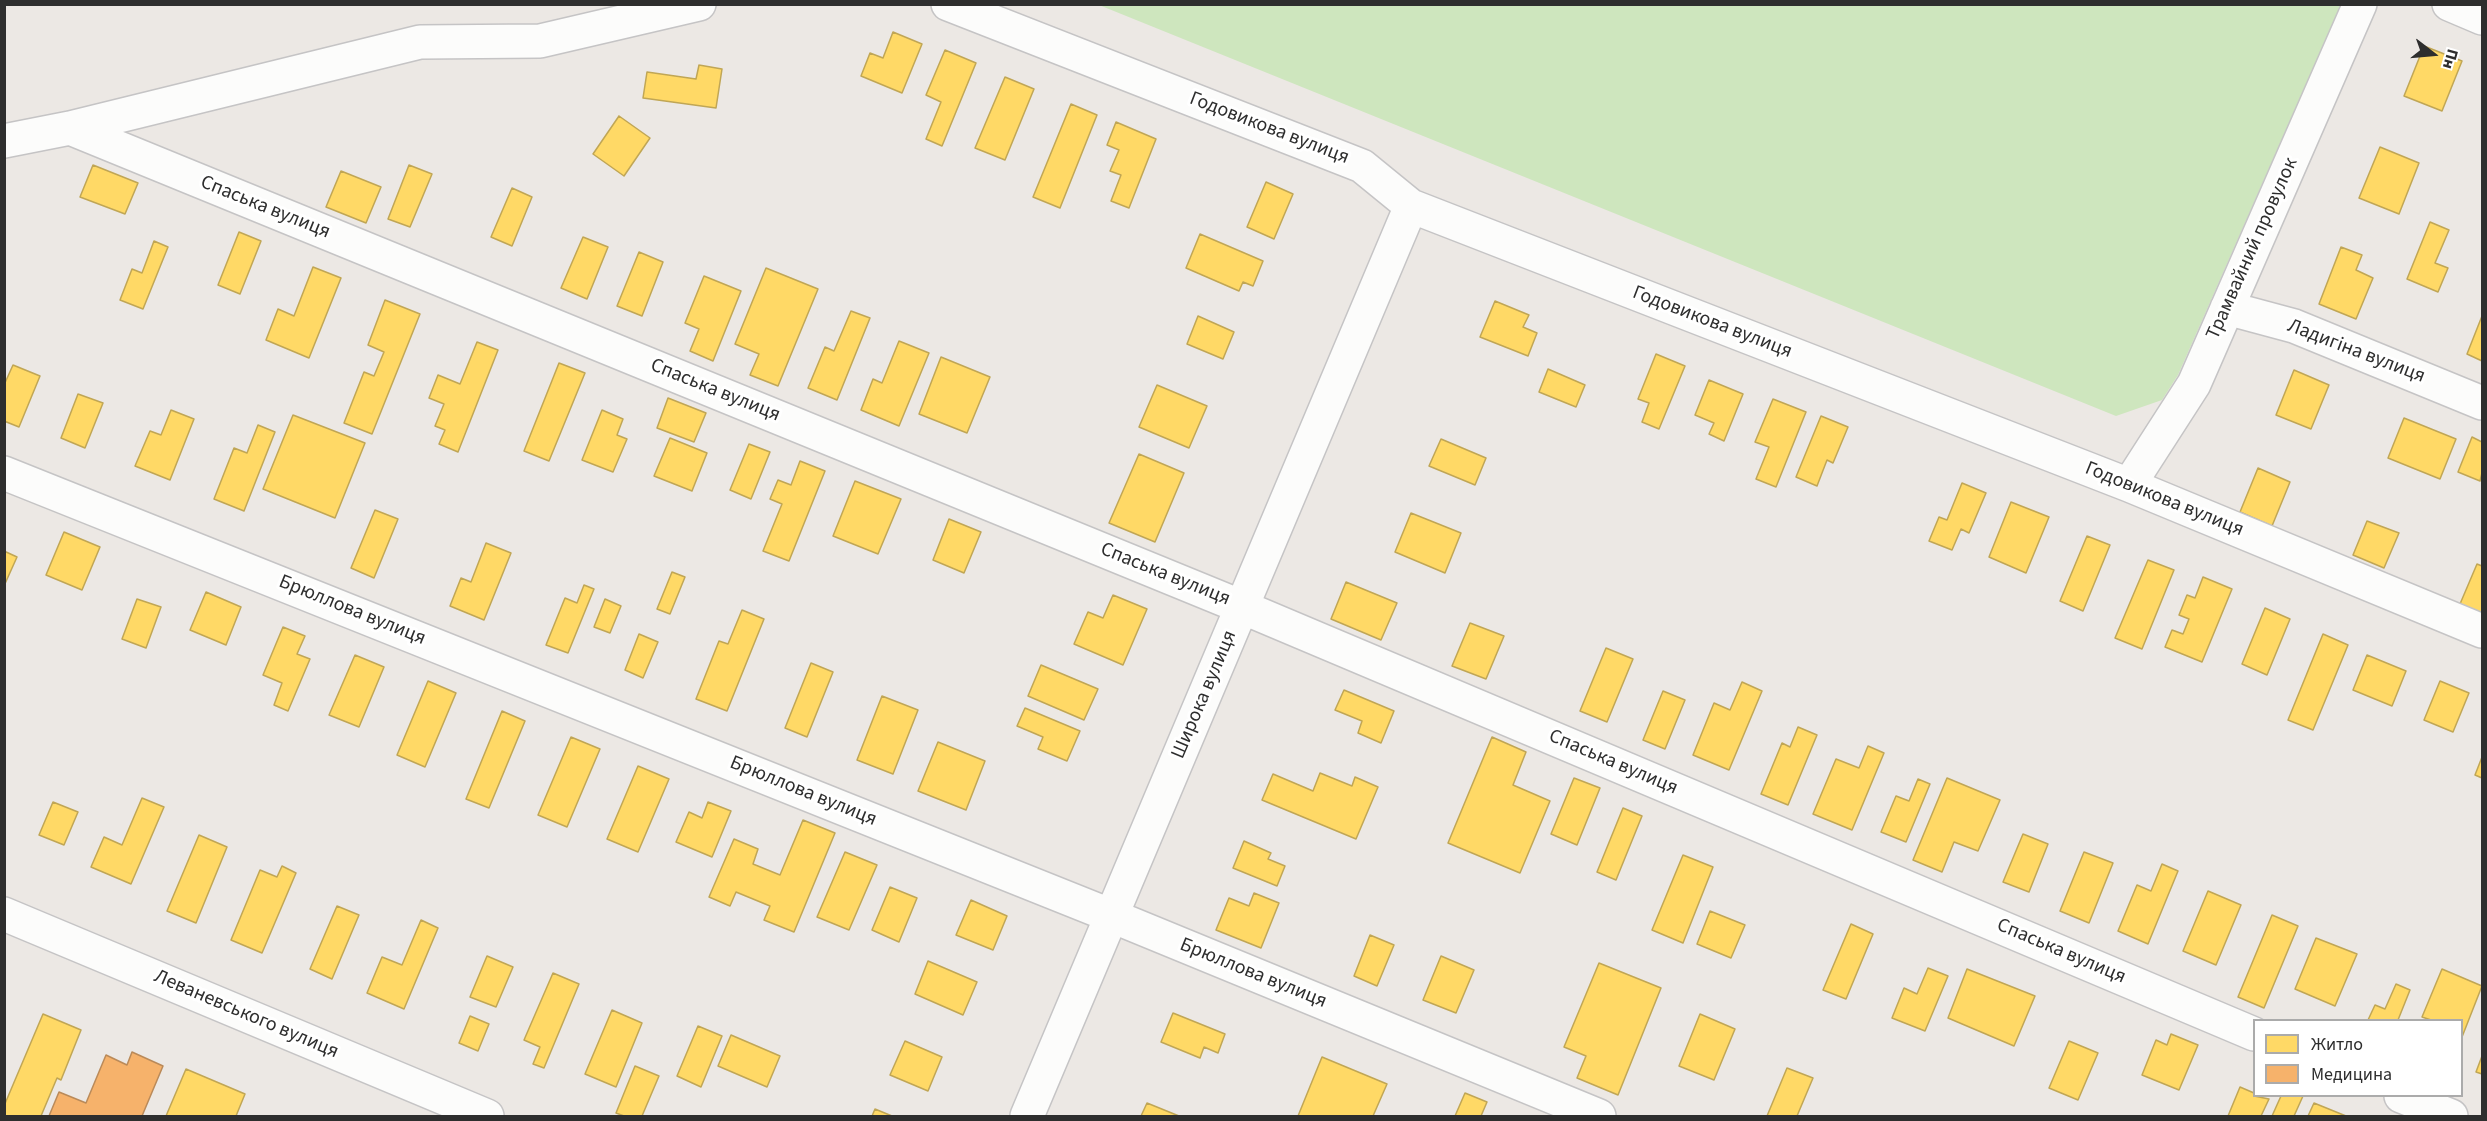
<!DOCTYPE html>
<html>
<head>
<meta charset="utf-8">
<style>
	body { margin:0 }
	#map { position:relative; width:2487px; height:1121px; overflow:hidden; background:#ece8e4; font-family:"Source Sans 3",sans-serif }
	canvas { display:block }
	.frame { position:absolute; inset:0; border:6px solid #2e2e2e; pointer-events:none }
	.legend { position:absolute; left:2253px; top:1019px; width:210px; height:78px; box-sizing:border-box; background:#fff; border:2px solid #ababab; margin:0; padding:8px 10px; list-style:none; font-size:18px; color:#2e2e2e }
	.legend li { display:flex; align-items:center; gap:12px; height:30px }
	.legend b { width:30px; border:2px solid #ababab }
	.north { position:absolute; left:2403px; top:24px; width:60px; height:60px; -webkit-text-stroke:4px #fff; paint-order:stroke; rotate:106deg; font-size:16px; font-weight:700; line-height:24px; text-align:center; color:#2e2e2e }
	.north::after { content:''; display:block; margin:auto; width:21px; height:27px; background:#2e2e2e; clip-path:polygon(50% 0,100% 100%,50% 72%,0 100%) }
</style>
</head>
<body>
<div id="map">
<canvas width="2487" height="1121"></canvas>
<div class="frame"></div>
<ul class="legend">
<li><b style="height:16px;background:#ffd966"></b>Житло</li>
<li><b style="height:16px;background:#f6b26b"></b>Медицина</li>
</ul>
<div class="north">Пн</div>
</div>
<script>
const ctx = document.querySelector('canvas').getContext('2d');
ctx.lineJoin = 'round';
function fill(path, color) {
  ctx.fillStyle = color;
  ctx.fill(path, 'evenodd');
}
function toPath(rows) {
  const path = new Path2D();
  for (const r of rows) {
    path.moveTo(r[0], r[1]);
    for (let i = 2; i < r.length; i += 2) path.lineTo(r[i], r[i + 1]);
  }
  return path;
}
function strokePath(path, color, width, dash) {
  ctx.strokeStyle = color;
  ctx.lineWidth = width;
  ctx.lineCap = dash ? 'butt' : 'round';
  ctx.setLineDash(dash || []);
  ctx.stroke(path);
}
function write(font, color, halo, rows, align = 'center') {
  ctx.font = font + ' "Source Sans 3",sans-serif';
  ctx.lineWidth = 6;
  ctx.setLineDash([]);
  ctx.textBaseline = 'middle';
  ctx.strokeStyle = halo;
  ctx.fillStyle = color;
  for (const [text, x, y, turn = 0] of rows) {
    ctx.save();
    ctx.translate(x, y);
    ctx.rotate((+turn || 0) * Math.PI / 180);
    ctx.textAlign = isNaN(turn) ? turn : align;
    if (halo) ctx.strokeText(text, 0, 0);
    ctx.fillText(text, 0, 0);
    ctx.restore();
  }
}
const green = toPath([
	[1099,5,2341,5,2178,375,2162,400,2116,416]
]);
const homes = toPath([
	[893,32,922,44,902,93,861,76,870,53,883,58,893,32],
	[2424,46,2462,61,2442,111,2404,96,2424,46],
	[945,50,976,63,942,146,926,139,941,102,926,95,945,50],
	[699,65,722,69,716,108,643,98,647,72,696,79,699,65],
	[1005,77,1034,89,1005,160,975,148,1005,77],
	[1071,104,1097,115,1060,208,1033,197,1071,104],
	[619,116,650,138,624,176,593,154,619,116],
	[1116,122,1156,139,1129,208,1111,201,1121,175,1110,171,1119,150,1107,145,1116,122],
	[2380,147,2419,163,2399,214,2359,198,2380,147],
	[93,165,138,183,125,214,80,197,93,165],
	[409,165,432,174,410,227,388,219,409,165],
	[341,171,381,187,366,223,326,207,341,171],
	[1266,182,1293,194,1274,239,1247,227,1266,182],
	[512,188,532,197,512,246,491,237,512,188],
	[2430,222,2449,230,2435,263,2448,268,2438,292,2407,279,2430,222],
	[239,232,261,241,240,294,218,285,239,232],
	[1200,234,1263,261,1253,286,1243,282,1239,291,1186,268,1200,234],
	[583,237,608,247,587,299,561,288,583,237],
	[154,241,168,247,143,309,120,300,132,269,142,273,154,241],
	[2341,247,2362,255,2356,270,2373,278,2356,319,2319,304,2341,247],
	[639,252,663,262,642,316,617,306,639,252],
	[313,267,341,278,309,358,266,340,278,309,294,316,313,267],
	[766,268,818,289,778,386,750,375,759,354,735,344,766,268],
	[704,276,741,291,713,361,690,351,699,329,685,323,704,276],
	[385,300,420,314,372,434,344,423,364,372,374,376,384,352,368,345,385,300],
	[1495,301,1529,315,1523,327,1537,333,1528,356,1480,337,1495,301],
	[851,311,870,318,837,400,808,388,825,347,834,351,851,311],
	[1198,316,1234,332,1223,359,1187,344,1198,316],
	[2482,316,2482,361,2467,354,2482,316],
	[899,341,929,353,899,426,861,410,873,379,882,383,899,341],
	[477,342,498,350,458,452,439,444,445,430,435,426,444,404,429,398,438,375,460,384,477,342],
	[1656,354,1685,366,1659,429,1642,422,1649,403,1638,399,1656,354],
	[941,357,990,377,967,433,919,414,941,357],
	[559,363,585,373,549,461,524,451,559,363],
	[13,365,40,376,19,427,4,421,4,385,13,365],
	[1548,369,1585,385,1576,407,1539,392,1548,369],
	[2294,370,2329,385,2311,429,2276,415,2294,370],
	[1709,380,1743,394,1724,441,1709,434,1714,423,1695,415,1709,380],
	[1157,385,1207,406,1189,448,1139,427,1157,385],
	[78,394,103,403,85,448,61,438,78,394],
	[668,398,706,413,694,442,657,428,668,398],
	[1773,399,1806,412,1776,487,1756,479,1769,447,1755,442,1773,399],
	[171,410,194,419,170,480,135,466,150,431,161,435,171,410],
	[602,410,623,419,617,435,627,439,613,472,582,460,602,410],
	[293,415,365,443,335,518,263,489,293,415],
	[1821,416,1848,427,1833,463,1827,460,1817,486,1796,477,1821,416],
	[2404,418,2456,439,2440,479,2388,458,2404,418],
	[258,425,275,432,244,511,214,499,234,448,247,453,258,425],
	[2472,437,2482,442,2482,473,2480,481,2458,472,2472,437],
	[670,438,707,453,692,491,654,476,670,438],
	[1441,439,1486,458,1475,485,1429,466,1441,439],
	[749,444,770,452,751,499,730,490,749,444],
	[1139,454,1184,473,1155,542,1109,523,1139,454],
	[800,461,825,471,789,561,763,551,782,504,770,499,778,480,791,485,800,461],
	[2258,468,2290,482,2272,526,2240,512,2258,468],
	[855,481,901,499,878,554,833,536,855,481],
	[1962,483,1986,493,1969,533,1961,529,1952,550,1929,541,1939,517,1947,520,1962,483],
	[2011,502,2049,517,2026,573,1989,557,2011,502],
	[375,510,398,519,374,578,351,568,375,510],
	[1411,513,1461,533,1445,573,1395,552,1411,513],
	[949,519,981,532,964,573,933,560,949,519],
	[2367,521,2399,533,2384,568,2353,555,2367,521],
	[64,532,100,547,82,590,46,575,64,532],
	[2087,536,2110,545,2083,611,2060,601,2087,536],
	[486,543,511,553,484,620,450,606,461,578,471,582,486,543],
	[4,551,17,557,4,586,4,551],
	[2148,560,2174,570,2142,649,2115,638,2148,560],
	[2477,564,2482,566,2482,614,2460,604,2477,564],
	[672,572,685,577,670,614,657,609,672,572],
	[2203,577,2232,589,2202,662,2165,647,2172,630,2183,634,2189,619,2179,615,2187,595,2195,598,2203,577],
	[1346,582,1397,603,1381,640,1331,619,1346,582],
	[584,585,594,589,568,653,546,645,565,598,577,603,584,585],
	[206,592,241,607,226,645,190,630,206,592],
	[1113,595,1147,609,1123,665,1074,644,1088,612,1103,618,1113,595],
	[137,599,161,607,146,648,122,639,137,599],
	[605,599,621,606,610,633,594,627,605,599],
	[2265,608,2290,619,2267,675,2242,664,2265,608],
	[742,610,764,619,727,711,696,699,719,641,728,644,742,610],
	[1470,623,1504,636,1486,679,1452,666,1470,623],
	[283,627,305,636,297,654,310,659,288,711,274,705,282,683,263,675,283,627],
	[639,634,658,642,643,678,625,670,639,634],
	[2323,634,2348,645,2313,730,2288,720,2323,634],
	[1606,648,1633,659,1607,722,1580,711,1606,648],
	[355,655,384,667,359,727,329,715,355,655],
	[2367,655,2406,671,2392,706,2353,690,2367,655],
	[811,663,833,672,807,737,785,728,811,663],
	[1041,665,1098,689,1084,720,1028,696,1041,665],
	[428,681,456,693,425,767,397,755,428,681],
	[2440,681,2469,693,2453,732,2424,720,2440,681],
	[1742,682,1762,691,1729,770,1693,755,1714,703,1730,710,1742,682],
	[1344,690,1394,711,1381,743,1358,733,1362,721,1335,710,1344,690],
	[1663,691,1685,700,1665,749,1643,740,1663,691],
	[882,696,918,710,893,774,857,760,882,696],
	[1025,708,1080,731,1067,761,1038,749,1043,737,1017,726,1025,708],
	[502,711,525,721,489,808,466,799,502,711],
	[1798,727,1817,735,1788,805,1761,794,1782,743,1790,747,1798,727],
	[571,737,600,749,567,827,538,815,571,737],
	[1492,737,1526,752,1513,785,1550,801,1520,873,1448,843,1492,737],
	[938,742,985,761,966,810,918,791,938,742],
	[1868,746,1884,753,1852,830,1813,814,1836,759,1859,768,1868,746],
	[2482,757,2482,778,2475,775,2482,757],
	[638,766,669,779,638,852,607,839,638,766],
	[1320,773,1352,786,1355,777,1378,787,1356,839,1262,800,1273,774,1313,791,1320,773],
	[1574,778,1600,788,1577,845,1551,834,1574,778],
	[1947,778,2000,800,1978,851,1954,842,1942,872,1913,860,1947,778],
	[1918,779,1930,784,1906,842,1881,832,1896,796,1909,801,1918,779],
	[142,798,164,807,131,884,91,867,104,837,122,845,142,798],
	[53,802,78,812,64,845,39,835,53,802],
	[708,802,731,811,712,857,676,842,689,812,702,818,708,802],
	[1623,808,1642,816,1616,880,1597,872,1623,808],
	[803,820,835,833,794,932,764,920,770,906,736,892,730,906,709,897,734,839,758,849,753,864,780,875,803,820],
	[2023,834,2048,844,2029,892,2003,882,2023,834],
	[199,835,227,847,196,923,167,911,199,835],
	[1244,841,1271,853,1268,859,1285,866,1277,886,1233,868,1244,841],
	[845,852,877,865,849,930,817,917,845,852],
	[2084,852,2113,863,2089,923,2060,911,2084,852],
	[1683,855,1713,867,1683,943,1652,930,1683,855],
	[2162,864,2178,871,2148,944,2118,931,2137,885,2151,891,2162,864],
	[282,866,296,873,262,953,231,940,260,870,277,877,282,866],
	[890,887,917,898,899,942,872,930,890,887],
	[2208,891,2241,905,2216,965,2183,951,2208,891],
	[1254,893,1279,903,1261,948,1216,930,1229,898,1249,906,1254,893],
	[971,900,1007,916,993,950,956,935,971,900],
	[337,906,359,915,332,979,310,969,337,906],
	[1710,911,1745,925,1731,958,1697,944,1710,911],
	[2272,915,2298,926,2264,1008,2238,997,2272,915],
	[421,920,438,928,404,1009,367,993,382,957,402,965,421,920],
	[1851,924,1873,934,1846,999,1823,990,1851,924],
	[1370,935,1394,945,1377,986,1354,976,1370,935],
	[2316,938,2357,954,2335,1006,2295,989,2316,938],
	[487,956,513,967,496,1007,470,997,487,956],
	[1441,956,1474,970,1456,1013,1423,1000,1441,956],
	[928,961,977,982,963,1015,915,994,928,961],
	[1599,963,1661,988,1618,1095,1577,1078,1586,1056,1564,1047,1599,963],
	[1928,968,1948,976,1925,1031,1892,1018,1904,988,1917,994,1928,968],
	[1967,969,2035,996,2014,1046,1948,1018,1967,969],
	[2442,969,2482,986,2462,1037,2462,1020,2431,1020,2422,1017,2442,969],
	[553,973,579,984,544,1068,533,1064,540,1047,524,1040,553,973],
	[2396,984,2410,990,2398,1020,2368,1020,2375,1005,2385,1009,2396,984],
	[612,1010,642,1023,616,1087,585,1074,612,1010],
	[1173,1013,1225,1034,1218,1053,1204,1047,1200,1058,1161,1042,1173,1013],
	[43,1014,81,1030,61,1080,57,1078,41,1116,4,1116,4,1106,43,1014],
	[1700,1014,1735,1029,1714,1080,1679,1066,1700,1014],
	[470,1016,489,1024,478,1051,459,1043,470,1016],
	[698,1026,722,1036,701,1087,677,1076,698,1026],
	[2171,1034,2198,1045,2179,1090,2142,1075,2156,1040,2167,1045,2171,1034],
	[731,1035,780,1056,767,1087,718,1066,731,1035],
	[905,1041,942,1057,928,1091,890,1075,905,1041],
	[2069,1041,2098,1053,2078,1100,2049,1088,2069,1041],
	[2482,1056,2482,1074,2476,1072,2482,1056],
	[1322,1057,1387,1084,1373,1116,1298,1116,1322,1057],
	[635,1066,659,1076,642,1116,624,1116,616,1113,635,1066],
	[1787,1068,1813,1078,1797,1116,1767,1116,1787,1068],
	[186,1069,245,1094,236,1116,166,1116,186,1069],
	[2240,1087,2254,1093,2254,1096,2269,1099,2261,1116,2228,1116,2240,1087],
	[1465,1093,1487,1102,1481,1116,1455,1116,1465,1093],
	[2281,1096,2303,1096,2294,1116,2272,1116,2281,1096],
	[1147,1103,1179,1116,1141,1116,1147,1103],
	[2314,1103,2346,1116,2308,1116,2314,1103],
	[875,1109,892,1116,872,1116,875,1109]
]);
const health = toPath([
	[132,1052,163,1066,142,1116,49,1116,59,1092,86,1103,106,1055,127,1065,132,1052]
]);
const street = toPath([
	[948,4,1362,166,1411,206,2129,485,2482,631],
	[2449,4,2482,18],
	[70,128,1242,607,2254,1034],
	[4,141,70,128,420,42,540,41,699,4],
	[2227,308,2294,326,2482,403],
	[4,473,1112,916,1599,1116],
	[2129,485,2194,384,2360,4],
	[2401,1096,2451,1116],
	[1027,1116,1411,206]
]);
const secondary = toPath([
	[4,914,487,1116]
]);
const streetNames = [
	["Годовикова вулиця",1269,129,21],
	["Спаська вулиця",265,208,22],
	["Трамвайний провулок",2253,249,-66],
	["Годовикова вулиця",1712,323,21],
	["Ладигіна вулиця",2356,352,21],
	["Спаська вулиця",715,391,22],
	["Годовикова вулиця",2164,500,22],
	["Спаська вулиця",1165,575,22],
	["Брюллова вулиця",352,611,22],
	["Широка вулиця",1205,695,-67],
	["Спаська вулиця",1613,763,23],
	["Брюллова вулиця",803,792,22],
	["Спаська вулиця",2061,952,23],
	["Брюллова вулиця",1253,974,22],
	["Леваневського вулиця",246,1015,23]
];
fill(green, '#cee6be');
fill(homes, '#ffd966');
strokePath(homes, '#c0a655', 1.5);
fill(health, '#f6b26b');
strokePath(health, '#ba8a59', 1.5);
strokePath(street, '#c5c4c5', 36);
strokePath(secondary, '#c5c4c5', 36);
strokePath(street, '#fcfcfb', 33);
strokePath(secondary, '#fcfcfb', 33);
write('20px', '#2e2e2e', '#fff', streetNames);
</script>
</body>
</html>
